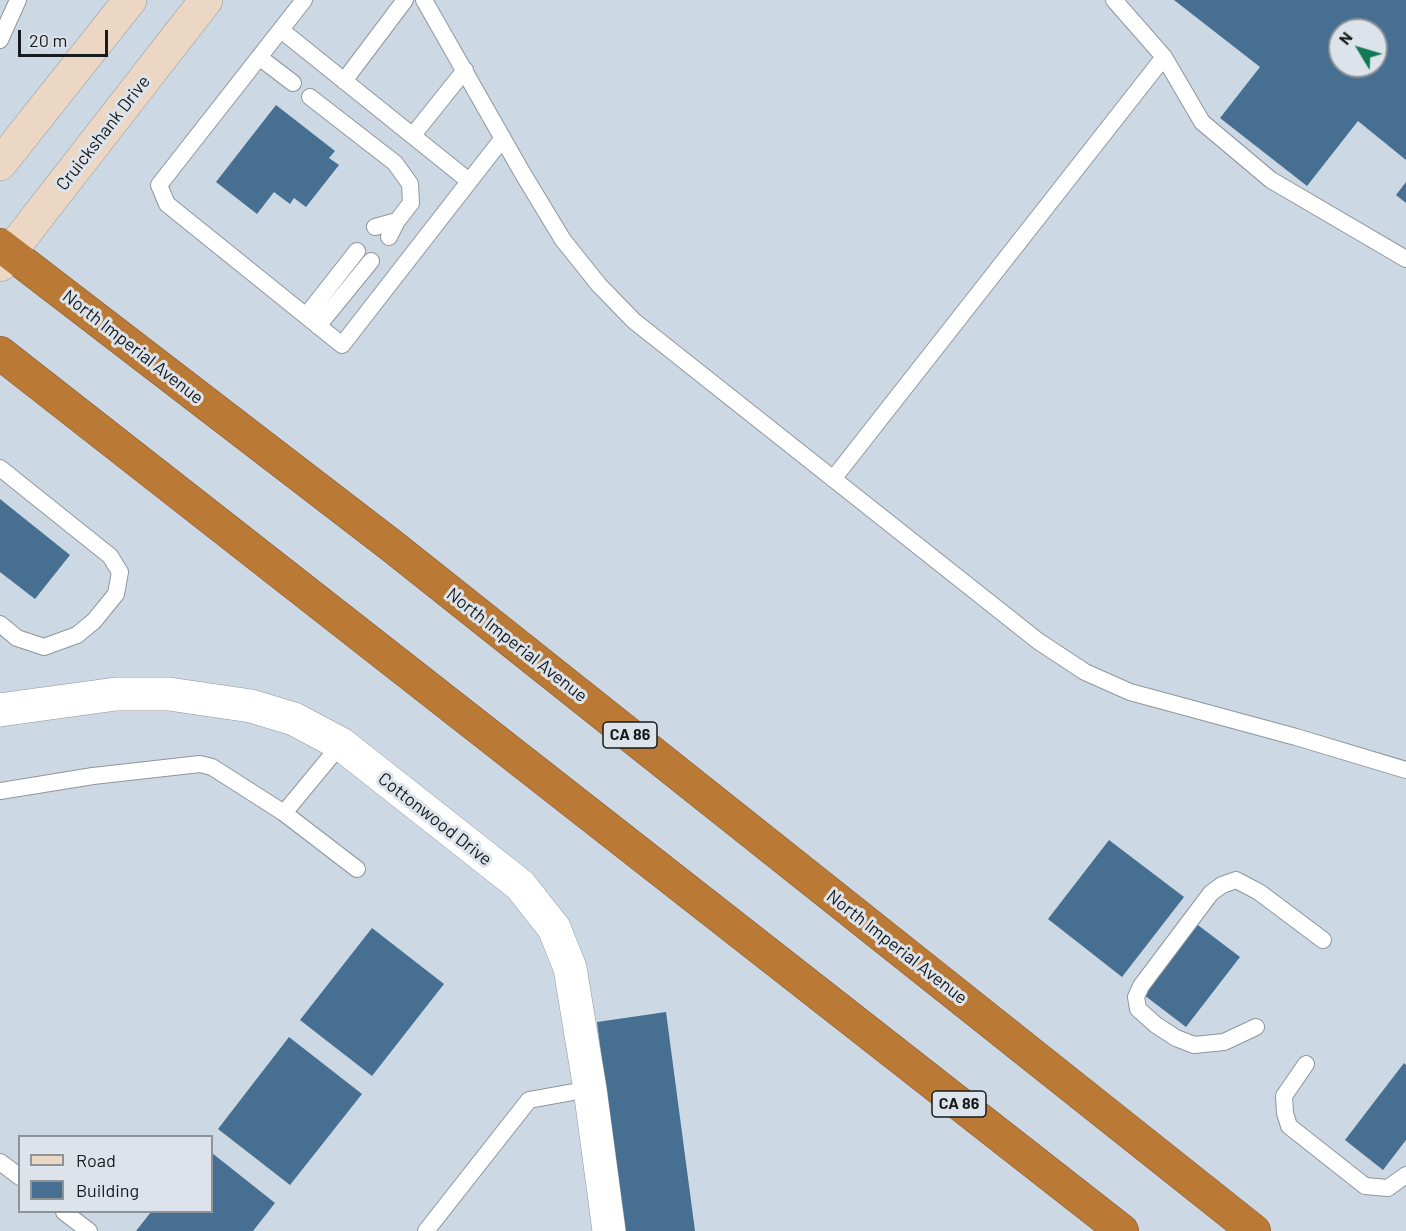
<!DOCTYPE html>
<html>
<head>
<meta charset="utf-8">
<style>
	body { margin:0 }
	#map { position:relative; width:1406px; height:1231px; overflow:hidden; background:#dde3ea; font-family:Barlow,sans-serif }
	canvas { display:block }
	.legend { position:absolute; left:18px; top:1135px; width:195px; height:78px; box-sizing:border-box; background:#dde3ea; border:2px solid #8e9398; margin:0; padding:8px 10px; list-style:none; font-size:18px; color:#181b1d }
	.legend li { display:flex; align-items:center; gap:12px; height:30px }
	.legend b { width:30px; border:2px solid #8e9398 }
	.north { position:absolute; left:1328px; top:18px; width:60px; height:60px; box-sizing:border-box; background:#dde3ea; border:2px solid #8e9398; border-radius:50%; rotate:308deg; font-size:16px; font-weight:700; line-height:24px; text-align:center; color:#181b1d }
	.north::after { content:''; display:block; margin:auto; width:21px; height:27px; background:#107a54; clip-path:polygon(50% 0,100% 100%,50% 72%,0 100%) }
	.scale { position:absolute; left:18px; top:30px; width:90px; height:27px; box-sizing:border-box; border:3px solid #181b1d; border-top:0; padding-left:8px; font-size:18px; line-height:21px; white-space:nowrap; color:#181b1d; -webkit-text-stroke:4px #dde3ea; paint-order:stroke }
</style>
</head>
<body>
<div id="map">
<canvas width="1406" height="1231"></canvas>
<ul class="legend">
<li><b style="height:8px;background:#ebd7c3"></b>Road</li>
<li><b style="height:16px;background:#466f92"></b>Building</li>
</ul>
<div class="north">N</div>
<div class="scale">20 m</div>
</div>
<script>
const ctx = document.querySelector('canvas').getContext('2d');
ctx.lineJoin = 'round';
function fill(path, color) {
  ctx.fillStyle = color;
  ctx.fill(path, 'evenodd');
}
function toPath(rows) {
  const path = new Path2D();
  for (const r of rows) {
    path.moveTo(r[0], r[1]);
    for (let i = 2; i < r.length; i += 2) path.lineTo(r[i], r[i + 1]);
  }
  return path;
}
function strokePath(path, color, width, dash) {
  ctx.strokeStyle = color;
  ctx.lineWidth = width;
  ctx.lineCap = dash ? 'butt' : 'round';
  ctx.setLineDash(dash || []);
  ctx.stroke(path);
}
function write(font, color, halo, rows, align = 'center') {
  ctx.font = font + ' Barlow,sans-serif';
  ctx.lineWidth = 6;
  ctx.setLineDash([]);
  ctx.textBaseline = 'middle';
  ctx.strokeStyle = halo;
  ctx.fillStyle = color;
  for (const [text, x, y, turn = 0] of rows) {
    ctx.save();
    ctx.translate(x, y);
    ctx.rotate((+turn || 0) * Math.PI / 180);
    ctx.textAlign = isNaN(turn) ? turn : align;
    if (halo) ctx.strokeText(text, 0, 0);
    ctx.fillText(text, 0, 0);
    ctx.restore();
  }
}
const built = toPath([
	[0,0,1406,0,1406,1231,0,1231],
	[1340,30,1376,30,1376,66,1340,66],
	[20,1136,212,1136,212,1212,20,1212]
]);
const building = toPath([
	[1174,0,1406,0,1406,160,1358,121,1307,186,1220,118,1260,67],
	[1340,30,1376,30,1376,66,1340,66],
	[276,105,335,151,329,158,339,165,306,207,294,198,290,204,274,192,257,214,216,182],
	[1406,182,1406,203,1396,195],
	[0,499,70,555,35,599,0,572],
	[1109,840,1184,897,1122,977,1048,919],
	[1194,922,1240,957,1186,1027,1140,992],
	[372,928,444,984,372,1076,300,1020],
	[666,1012,695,1231,624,1231,597,1022],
	[289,1037,362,1094,290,1185,218,1129],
	[1404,1063,1406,1065,1406,1140,1383,1170,1345,1140],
	[212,1153,275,1203,253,1231,136,1231,151,1212,212,1212]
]);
const lane = toPath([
	[304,0,159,185,167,204,342,345,503,138],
	[424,0,523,174,563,240,599,285,634,321,1038,641,1085,672,1130,692,1296,737,1406,770],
	[1114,0,1164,57,1202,122,1271,180,1406,259],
	[281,30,469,181],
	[0,40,18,0],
	[259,57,293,83],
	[344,81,405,0],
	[310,97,395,163,410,184,411,203,397,221,389,237],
	[413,135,465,70],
	[375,227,397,221],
	[306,316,357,251],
	[318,326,371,261],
	[0,468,110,556,120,572,116,594,94,621,77,635,44,647,17,638,0,624],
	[833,479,1164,57],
	[0,791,93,776,200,764,212,767,284,813,341,744],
	[284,813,357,869],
	[1256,1027,1224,1042,1194,1045,1176,1038,1156,1025,1138,1009,1136,997,1141,986,1211,893,1222,885,1236,880,1259,892,1323,940],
	[1306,1064,1284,1096,1285,1113,1289,1126,1365,1186,1388,1188,1406,1175],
	[0,1162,20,1177],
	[64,1212,89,1231],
	[426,1231,529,1100,590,1089]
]);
const street = toPath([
	[0,710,116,694,169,694,251,706,294,719,341,744,520,885,554,928,570,968,590,1089,609,1231]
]);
const secondary = toPath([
	[0,164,130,0],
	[0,265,206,0]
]);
const highway = toPath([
	[0,245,392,546,1254,1231],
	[0,353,1122,1231]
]);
const shields = [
	[630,735,54],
	[959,1104,54]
];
const shieldNames = [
	["CA 86",630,735],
	["CA 86",959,1104]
];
const streetNames = [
	["Cruickshank Drive",103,133,-52],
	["North Imperial Avenue",133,347,38],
	["North Imperial Avenue",517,645,38],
	["Cottonwood Drive",435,819,38],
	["North Imperial Avenue",897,947,38]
];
fill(built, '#ccd9e4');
fill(building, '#466f92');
strokePath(lane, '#8f969b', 18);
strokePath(street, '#8f969b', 34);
strokePath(secondary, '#8f969b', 34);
strokePath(highway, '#82582d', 34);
strokePath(lane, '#fff', 16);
strokePath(street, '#fff', 33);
strokePath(secondary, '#ebd7c3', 33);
strokePath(highway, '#bb7936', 33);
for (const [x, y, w] of shields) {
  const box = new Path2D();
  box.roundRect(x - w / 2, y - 13, w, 26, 4.5);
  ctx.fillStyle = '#dde3ea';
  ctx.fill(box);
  strokePath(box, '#181b1d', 1.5);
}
write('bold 16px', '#181b1d', null, shieldNames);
write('18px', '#181b1d', '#dde3ea', streetNames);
</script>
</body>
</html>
